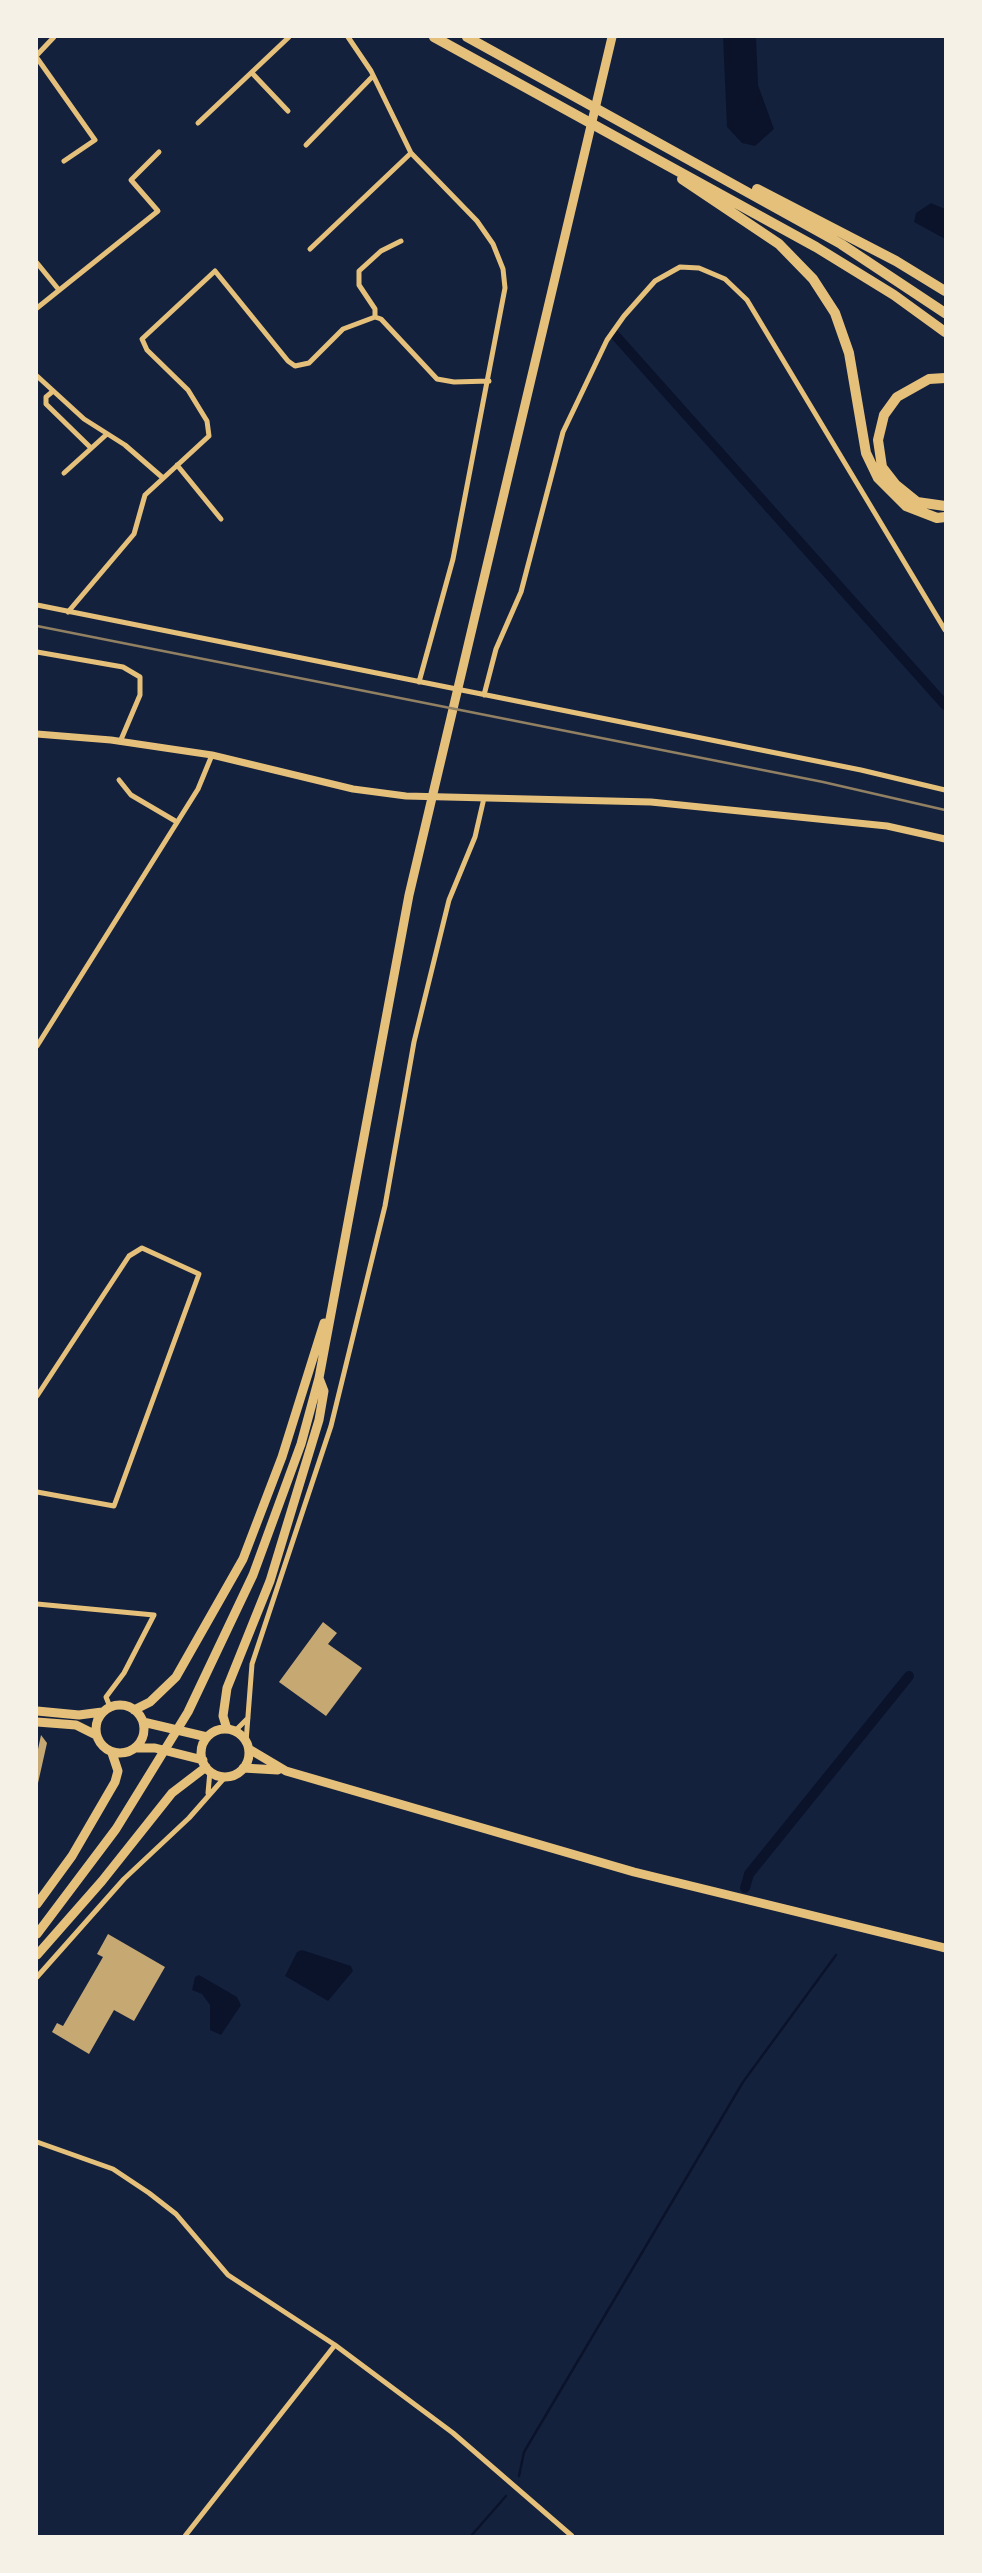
<!DOCTYPE html>
<html>
<head>
<meta charset="utf-8">
<style>
	body { margin:0 }
	#map { position:relative; width:982px; height:2573px; overflow:hidden; background:#14213d; font-family:"Titillium Web",sans-serif }
	canvas { display:block }
	.frame { position:absolute; inset:0; border:38px solid #f6f1e7; pointer-events:none }
</style>
</head>
<body>
<div id="map">
<canvas width="982" height="2573"></canvas>
<div class="frame"></div>
</div>
<script>
const ctx = document.querySelector('canvas').getContext('2d');
ctx.lineJoin = 'round';
function fill(path, color) {
  ctx.fillStyle = color;
  ctx.fill(path, 'evenodd');
}
function toPath(rows) {
  const path = new Path2D();
  for (const r of rows) {
    if (r.length === 3) {
      path.moveTo(r[0] + r[2], r[1]);
      path.arc(r[0], r[1], r[2], 0, 2 * Math.PI);
      continue;
    }
    path.moveTo(r[0], r[1]);
    for (let i = 2; i < r.length; i += 2) path.lineTo(r[i], r[i + 1]);
  }
  return path;
}
function strokePath(path, color, width, dash) {
  ctx.strokeStyle = color;
  ctx.lineWidth = width;
  ctx.lineCap = dash ? 'butt' : 'round';
  ctx.setLineDash(dash || []);
  ctx.stroke(path);
}
const water = toPath([
	[723,37,756,37,758,85,774,129,755,146,742,143,727,127],
	[931,203,945,209,945,239,914,222,916,213],
	[302,1950,351,1966,353,1971,328,2001,285,1976,297,1952],
	[199,1975,237,1997,241,2005,221,2035,210,2030,210,2005,202,1994,192,1990,195,1977]
]);
const stream = toPath([
	[519,2476,524,2452,743,2082,836,1955],
	[471,2536,506,2496]
]);
const canal = toPath([
	[615,335,945,705],
	[745,1888,749,1874,909,1676]
]);
const building = toPath([
	[323,1622,337,1633,328,1644,362,1668,326,1716,279,1682],
	[41,1735,47,1743,38,1783,37,1754],
	[108,1934,165,1967,134,2021,114,2010,89,2054,52,2032,57,2023,63,2026,103,1957,97,1954]
]);
const minor = toPath([
	[348,37,371,71,411,153,477,221,493,244,503,269,505,288,453,559,419,682],
	[37,55,54,37],
	[37,58,95,140,64,161],
	[252,73,288,111],
	[198,123,289,37],
	[306,145,373,76],
	[310,249,411,153],
	[37,263,59,290],
	[37,308,158,211,131,180,159,152],
	[375,317,375,309,359,285,359,271,381,251,401,241],
	[37,376,84,419,125,445,163,478],
	[52,392,46,397,46,404,91,448],
	[177,465,221,519],
	[64,473,107,434],
	[37,605,861,770,945,790],
	[68,612,134,534,145,495,209,436,207,421,188,390,147,350,142,339,215,271,288,361,295,366,309,363,343,329,375,317,381,319,437,379,454,382,489,381],
	[37,652,123,667,140,677,140,695,120,742],
	[484,695,496,649,521,592,563,432,607,340,624,316,655,281,680,267,699,268,725,279,747,300,945,630],
	[119,780,131,795,177,822],
	[37,1046,198,789,212,755],
	[37,1396,129,1256,142,1248,199,1274,114,1506,37,1492],
	[37,1604,154,1615,124,1673,106,1697,110,1707],
	[235,1731,248,1718],
	[246,1742,252,1664,331,1426,385,1206,414,1042,449,900,475,837,484,798],
	[208,1793,210,1771],
	[37,1977,124,1879,189,1818,226,1776],
	[37,2142,113,2169,149,2193,176,2214,228,2275,335,2345,453,2433,572,2536],
	[185,2536,335,2345]
]);
const tertiary = toPath([
	[37,734,111,740,212,755,353,789,406,796,651,802,887,826,945,839]
]);
const primary = toPath([
	[120,1729,24],
	[134,1710,150,1702,176,1677,243,1559,282,1457,324,1323],
	[37,1711,79,1715,102,1712],
	[37,1722,76,1725,96,1735],
	[143,1722,207,1737],
	[227,1729,223,1716,227,1688,270,1581,319,1420,324,1391,319,1378],
	[225,1753,24],
	[135,1748,155,1748,203,1760],
	[249,1749,286,1771,634,1872,945,1948],
	[243,1768,278,1770],
	[37,1904,72,1856,115,1782,118,1771,112,1753],
	[37,1934,116,1829,188,1712,253,1575,301,1444,319,1378,409,895,612,37],
	[37,1955,102,1881,172,1793,206,1767]
]);
const motorway = toPath([
	[434,37,816,247,894,295,945,332],
	[467,37,841,244,945,313],
	[682,179,779,244,813,279,835,313,849,353,866,453,878,478,906,506,937,518,945,517],
	[757,189,896,261,945,291],
	[945,378,929,379,897,397,884,415,878,440,882,467,896,485,917,502,945,506]
]);
const rail = toPath([
	[37,626,823,782,945,810]
]);
fill(water, '#0b132b');
strokePath(stream, '#0b132b', 2.5);
strokePath(canal, '#0b132b', 10);
fill(building, '#c6a872');
strokePath(minor, '#e5c07b', 5);
strokePath(tertiary, '#e5c07b', 7);
strokePath(primary, '#e5c07b', 9);
strokePath(motorway, '#e5c07b', 10);
strokePath(rail, '#918062', 2.5);
</script>
</body>
</html>
